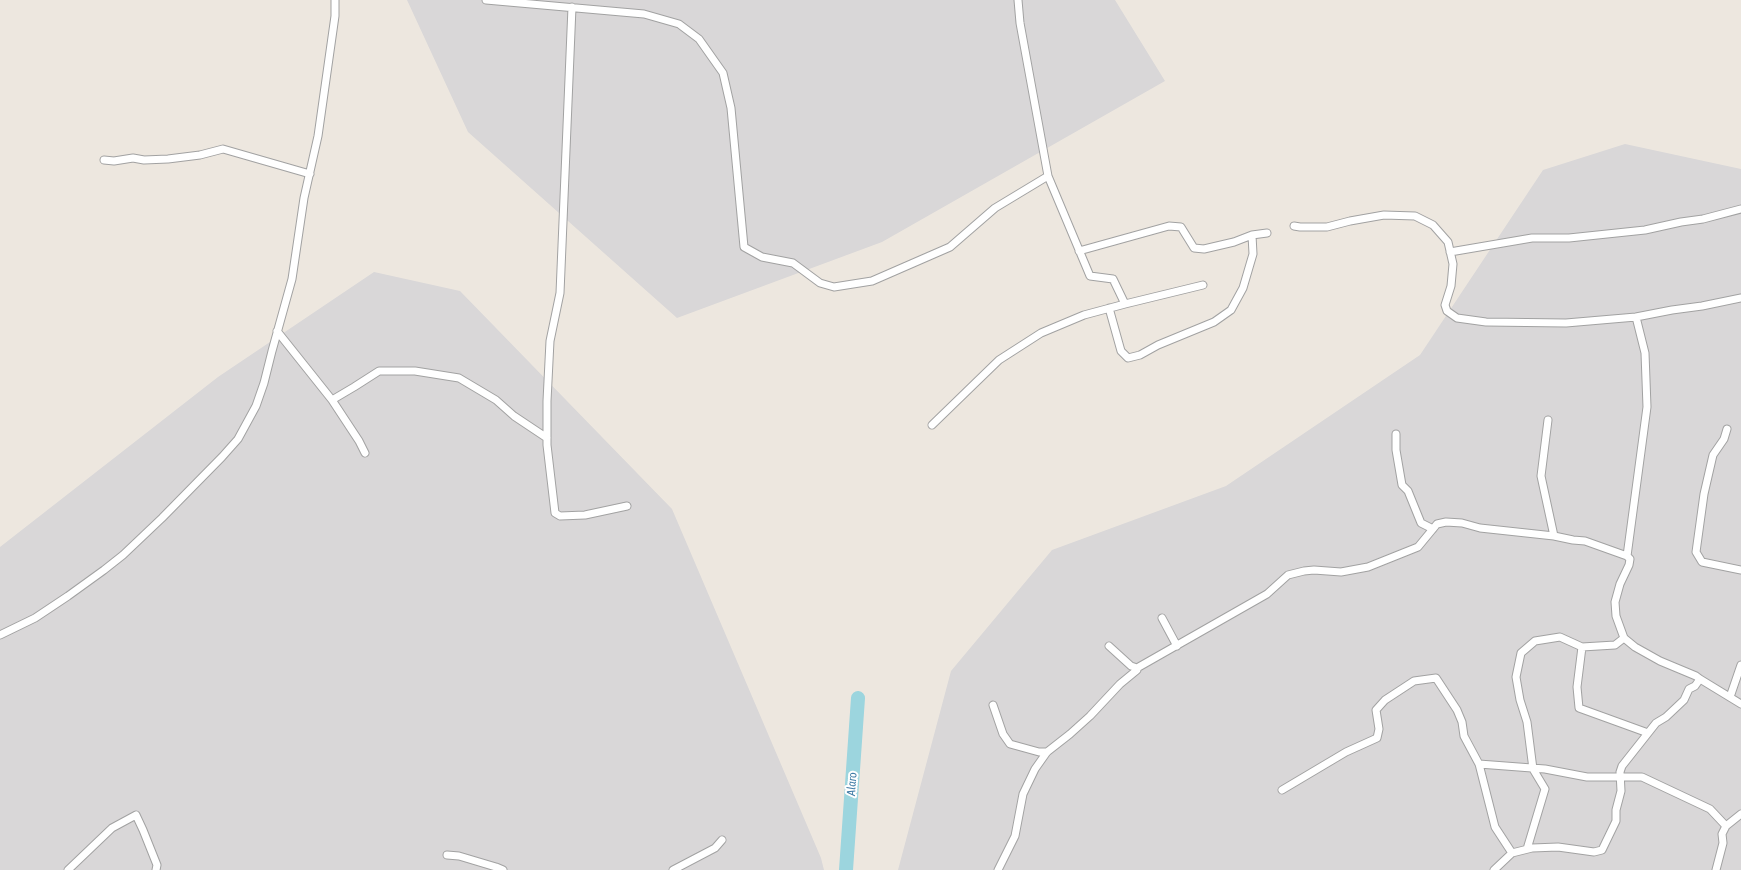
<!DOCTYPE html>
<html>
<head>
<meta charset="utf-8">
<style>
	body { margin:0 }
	canvas { display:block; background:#ede7df }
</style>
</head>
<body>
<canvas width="1741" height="870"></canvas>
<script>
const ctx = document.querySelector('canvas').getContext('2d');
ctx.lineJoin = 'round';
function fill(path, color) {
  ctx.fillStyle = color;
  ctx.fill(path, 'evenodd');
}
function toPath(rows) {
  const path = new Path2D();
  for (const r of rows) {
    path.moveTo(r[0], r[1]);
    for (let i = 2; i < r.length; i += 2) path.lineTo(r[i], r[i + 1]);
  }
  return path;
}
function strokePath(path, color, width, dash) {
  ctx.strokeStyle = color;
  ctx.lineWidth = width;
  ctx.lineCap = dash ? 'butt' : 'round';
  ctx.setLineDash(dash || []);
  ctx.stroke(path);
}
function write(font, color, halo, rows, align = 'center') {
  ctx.font = font + ' "Asap Condensed",sans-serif';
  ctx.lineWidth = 4;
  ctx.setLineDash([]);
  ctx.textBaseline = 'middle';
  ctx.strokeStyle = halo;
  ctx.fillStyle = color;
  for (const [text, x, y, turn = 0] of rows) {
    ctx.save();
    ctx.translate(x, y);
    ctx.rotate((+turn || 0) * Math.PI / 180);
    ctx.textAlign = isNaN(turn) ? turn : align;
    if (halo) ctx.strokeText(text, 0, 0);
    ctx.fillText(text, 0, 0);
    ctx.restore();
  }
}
const residential = toPath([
	[407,0,1115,0,1165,81,882,242,677,318,468,132],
	[1625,144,1741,169,1741,870,898,870,951,671,1052,550,1226,486,1420,355,1543,170],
	[374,272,460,291,672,509,821,858,824,870,0,870,0,547,218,377]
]);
const river = toPath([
	[846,870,858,698]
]);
const minor = toPath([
	[486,0,644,14,679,24,699,39,723,73,731,108,744,247,762,257,793,263,820,283,834,287,872,281,950,247,995,208,1048,176,1020,23,1018,0],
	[572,7,560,293,550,341,547,401,547,445,555,513,560,516,585,515,627,506],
	[104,160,114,161,133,158,144,160,168,159,200,155,223,149,310,174],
	[1294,226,1300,227,1327,227,1350,221,1384,215,1415,216,1433,225,1448,242,1453,264,1451,286,1445,305,1447,311,1457,318,1486,322,1566,323,1636,317,1672,310,1702,306,1741,298],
	[1079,251,1169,226,1181,227,1194,248,1204,249,1234,242,1252,235,1267,233],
	[1450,252,1532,238,1569,238,1645,230,1681,222,1703,219,1741,209],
	[1125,304,1203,285],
	[1109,308,1121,351,1128,358,1140,355,1158,345,1214,322,1231,310,1243,288,1253,254,1252,235],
	[277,331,332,400,359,441,365,453],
	[332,400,354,387,379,371,415,371,459,378,496,400,514,416,547,438],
	[1548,420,1541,476,1554,536],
	[932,425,999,360,1041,333,1084,315,1125,304,1113,279,1090,276,1048,176],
	[1727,429,1724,439,1713,455,1704,494,1696,552,1702,562,1741,570],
	[1396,434,1396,450,1402,485,1408,491,1421,523,1433,529],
	[1627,556,1647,407,1645,353,1636,317],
	[1162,618,1177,646],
	[0,635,35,618,68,596,104,570,123,555,162,518,222,457,238,439,256,406,264,383,272,351,292,279,304,198,318,136,335,16,335,0],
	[1109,646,1131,666,1137,668,1267,594,1288,575,1304,571,1314,570,1341,572,1368,567,1418,547,1437,524,1446,522,1462,523,1480,528,1554,536,1573,540,1585,541,1627,556,1630,559,1629,565,1620,584,1615,602,1616,616,1624,638,1635,647,1660,661,1696,676,1700,679],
	[1582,647,1577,687,1579,708,1648,733],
	[1730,697,1741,665],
	[993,705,1003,734,1010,744,1039,752,1047,752],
	[1479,764,1545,769,1587,777,1642,777,1710,809,1726,826],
	[1282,790,1346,752,1377,738,1379,729,1376,710,1385,700,1414,681,1436,678,1457,710,1462,722,1464,736,1479,764,1495,827,1512,853],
	[1527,849,1545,789,1533,769,1527,722,1520,700,1516,677,1521,653,1535,641,1560,637,1582,647,1615,645,1624,638],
	[447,855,459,856,496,867,503,870],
	[68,870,112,828,136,815,143,830,157,865,156,870],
	[673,870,715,848,722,840],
	[998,870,1015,836,1023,794,1035,769,1047,752,1070,734,1090,716,1120,684,1137,670,1137,668],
	[1494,870,1512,853,1532,848,1558,847,1594,852,1602,850,1616,821,1616,810,1621,791,1620,772,1622,766,1656,723,1666,717,1684,700,1689,689,1695,686,1700,679,1741,704],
	[1716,870,1723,843,1722,834,1726,826,1741,814]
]);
const waterNames = [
	["Alaro",852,784,-86]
];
fill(residential, '#d9d7d8');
strokePath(river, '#9cd5de', 14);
strokePath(minor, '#a2a2a2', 9);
strokePath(minor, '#fff', 7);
write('italic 12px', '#407ca6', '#fff', waterNames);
</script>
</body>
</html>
